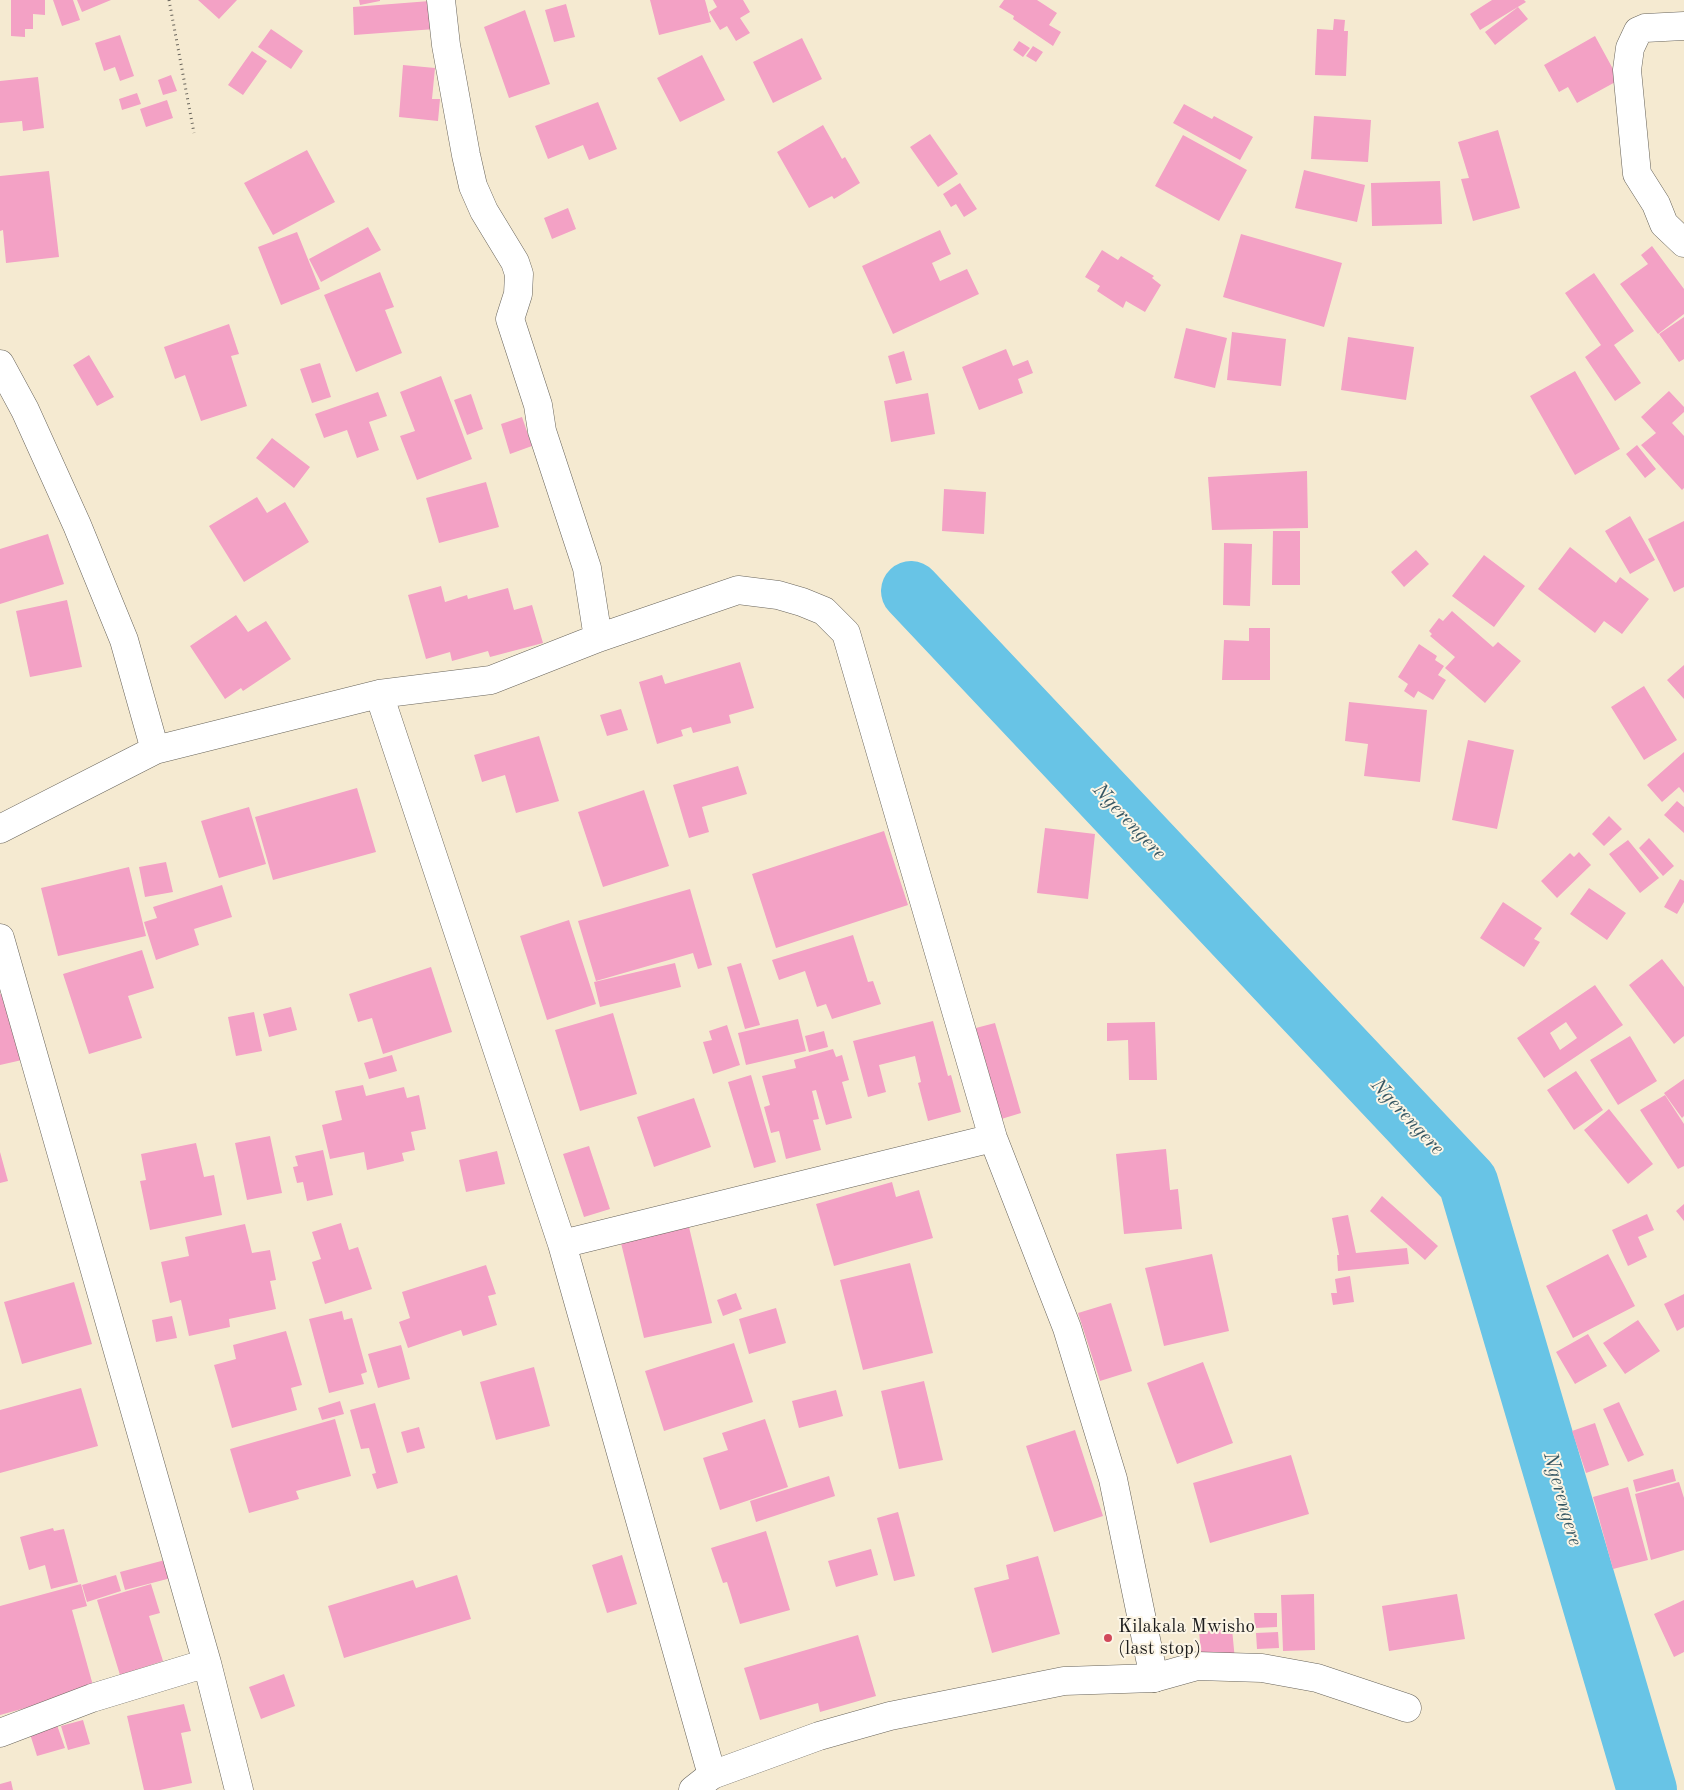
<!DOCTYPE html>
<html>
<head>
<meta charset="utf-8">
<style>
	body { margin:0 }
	canvas { display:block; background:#f5ead1 }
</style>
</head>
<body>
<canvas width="1684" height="1790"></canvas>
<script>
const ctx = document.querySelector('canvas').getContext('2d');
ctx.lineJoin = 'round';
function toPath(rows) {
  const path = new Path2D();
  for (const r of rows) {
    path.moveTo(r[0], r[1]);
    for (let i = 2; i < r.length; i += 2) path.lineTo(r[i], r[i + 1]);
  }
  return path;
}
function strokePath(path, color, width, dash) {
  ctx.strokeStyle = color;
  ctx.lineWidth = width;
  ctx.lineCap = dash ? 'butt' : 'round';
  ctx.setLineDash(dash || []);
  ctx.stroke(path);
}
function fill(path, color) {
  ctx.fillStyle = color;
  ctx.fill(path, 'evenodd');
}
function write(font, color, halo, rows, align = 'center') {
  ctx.font = font + ' "Old Standard TT",serif';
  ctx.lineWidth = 4;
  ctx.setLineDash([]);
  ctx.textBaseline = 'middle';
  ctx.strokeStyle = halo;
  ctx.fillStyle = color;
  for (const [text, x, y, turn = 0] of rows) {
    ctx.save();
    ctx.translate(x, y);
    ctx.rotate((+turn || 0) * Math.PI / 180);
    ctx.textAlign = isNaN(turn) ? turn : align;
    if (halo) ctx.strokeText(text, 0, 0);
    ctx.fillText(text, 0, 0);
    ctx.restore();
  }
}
const river = toPath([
	[911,591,1468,1182,1647,1790]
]);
const building = toPath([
	[11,0,45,0,45,15,33,14,33,29,25,29,25,37,11,36],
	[53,0,73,0,80,20,62,26],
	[77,0,111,0,82,12],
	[198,0,237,0,219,19],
	[359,0,380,0,380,1,360,5],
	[650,0,705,0,711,22,659,35],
	[713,0,743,0,750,12,740,18,750,33,736,41,727,26,720,30,709,12,717,7],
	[1004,0,1037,0,1057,13,1049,25,1061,32,1053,46,1013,19,1014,16,999,7],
	[1492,0,1524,0,1526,2,1480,30,1470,14],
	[430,1,435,29,354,35,353,7],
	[566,4,575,37,554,42,545,10],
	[1518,7,1528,19,1495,45,1485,32],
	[525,10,550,84,509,98,484,27],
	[1334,19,1345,20,1344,31,1348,31,1346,76,1315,75,1317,29,1333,30],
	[271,29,303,51,291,69,258,47],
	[120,35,134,76,120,81,115,67,104,71,95,43],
	[1595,36,1619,80,1577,103,1568,87,1559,92,1544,65],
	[802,38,822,79,773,103,753,62],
	[1019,41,1030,48,1023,57,1013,50],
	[1033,46,1043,52,1036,62,1026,56],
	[252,51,267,61,243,95,228,85],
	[702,55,725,100,680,122,657,78],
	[403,65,435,68,432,99,440,99,438,121,399,117],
	[171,75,177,91,163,95,158,80],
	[38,77,44,128,23,131,22,121,0,123,0,81],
	[137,93,141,104,122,110,119,99],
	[167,100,173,118,146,127,140,109],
	[598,102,617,149,589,160,583,145,548,159,535,126],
	[1184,104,1212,119,1214,116,1253,137,1240,160,1173,123],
	[1314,116,1371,120,1368,162,1311,159],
	[823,125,842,159,845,157,860,183,834,199,832,196,809,208,777,152],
	[1498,130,1520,208,1473,221,1461,179,1469,178,1458,142],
	[930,134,958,174,938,187,910,147],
	[1183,135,1247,170,1219,221,1155,186],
	[307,150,335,202,273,235,244,183],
	[1304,170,1365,185,1357,222,1295,208],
	[49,171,59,257,6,263,3,230,0,231,0,176],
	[1440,181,1442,224,1372,226,1371,183],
	[960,183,977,209,964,217,956,204,951,207,943,194],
	[568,208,576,229,552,239,544,218],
	[368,227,381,250,321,282,309,259],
	[940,230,951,254,932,263,940,281,967,269,979,294,893,334,862,266],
	[297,232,320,289,281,305,258,247],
	[1241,234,1342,263,1324,327,1223,297],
	[1652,246,1684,289,1684,314,1658,334,1620,284,1648,264,1641,255],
	[1102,250,1118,260,1121,256,1154,276,1152,278,1161,285,1145,312,1126,301,1123,308,1097,291,1100,286,1085,277],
	[380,272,394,307,385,310,402,353,356,372,324,295],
	[1594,273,1634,331,1614,345,1641,383,1615,401,1585,357,1601,345,1565,293],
	[1684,317,1684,359,1679,362,1659,334],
	[229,324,239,354,231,356,247,406,201,421,185,375,175,379,164,347],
	[1186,328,1227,338,1215,388,1174,378],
	[1232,332,1286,339,1281,386,1227,380],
	[1348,337,1414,347,1406,400,1341,390],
	[1006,349,1013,366,1028,360,1033,373,1018,379,1023,393,979,410,962,367],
	[904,351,912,380,896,384,888,356],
	[89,355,114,397,97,406,73,365],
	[320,363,331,397,312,403,300,369],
	[1575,371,1620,449,1575,475,1530,396],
	[441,376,472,459,417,480,400,436,415,431,400,392],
	[1669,391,1684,407,1684,412,1672,423,1684,436,1684,488,1682,490,1641,445,1656,433,1641,417],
	[378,392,387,416,369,422,379,450,357,458,347,430,324,438,315,414],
	[928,393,935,434,891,442,884,401],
	[471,394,483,429,467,435,454,400],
	[522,417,532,446,510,454,501,424],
	[272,438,310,467,294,488,256,458],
	[1637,445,1656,469,1645,478,1626,454],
	[1307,471,1308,528,1212,530,1208,477],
	[486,482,499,527,439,543,426,498],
	[944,489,986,492,984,534,942,531],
	[257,497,267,513,285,502,309,542,244,582,209,526],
	[1630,516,1655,560,1630,574,1605,531],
	[1684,521,1684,587,1674,592,1648,539],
	[1273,531,1300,531,1300,585,1272,585],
	[48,534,64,584,0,604,0,549],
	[1224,543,1252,544,1250,606,1223,605],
	[1570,547,1616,583,1620,577,1649,599,1622,634,1604,621,1595,633,1538,589],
	[1416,550,1429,564,1404,587,1391,572],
	[1484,555,1525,586,1494,627,1452,596],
	[441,586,445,602,467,595,468,599,508,588,514,610,532,605,543,643,490,657,488,651,452,661,450,652,426,659,408,595],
	[67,600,82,667,30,677,16,611],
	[1452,611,1493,647,1498,642,1521,661,1485,703,1445,668,1455,657,1430,636,1432,634,1429,631,1439,618,1443,621],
	[236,615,248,632,266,621,291,659,243,691,241,688,225,699,190,646],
	[1249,628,1270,628,1270,680,1222,680,1224,640,1249,641],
	[1419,644,1437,656,1435,660,1444,666,1438,675,1446,680,1433,700,1418,691,1414,698,1404,691,1408,684,1398,677],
	[740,662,754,708,729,715,731,723,693,733,691,727,681,730,683,736,657,744,639,682,662,675,665,684],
	[1684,665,1684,699,1667,680],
	[1644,686,1677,740,1644,760,1611,707],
	[1349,702,1427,710,1420,782,1364,776,1368,744,1345,741],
	[621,709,628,730,607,736,600,715],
	[539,736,559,801,516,813,505,775,482,782,474,755],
	[1468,740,1514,750,1497,829,1452,820],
	[1684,752,1684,793,1679,787,1662,802,1647,785],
	[738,766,747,794,702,807,709,832,689,838,673,785],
	[357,788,376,852,273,880,255,817],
	[644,790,669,866,603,887,578,812],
	[1677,801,1684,807,1684,833,1664,815],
	[249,807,266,864,219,878,201,821],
	[1609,816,1622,829,1604,846,1592,834],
	[1045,828,1095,834,1088,899,1037,893],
	[884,831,908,905,776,948,752,874],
	[1649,838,1674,866,1663,876,1639,848],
	[1628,840,1659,878,1640,893,1609,854],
	[1579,852,1591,865,1557,898,1541,881,1570,853,1574,857],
	[166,862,173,892,145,897,139,867],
	[129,867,146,936,58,956,41,888],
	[1680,879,1684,881,1684,902,1677,914,1664,907],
	[222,885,232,917,194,929,199,945,156,960,144,922,157,918,153,907],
	[1589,888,1626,913,1607,940,1570,914],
	[690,889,712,965,698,969,693,953,596,981,578,921],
	[1503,902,1542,928,1534,939,1540,942,1524,967,1480,938],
	[569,920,596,1004,547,1020,520,936],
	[853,935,868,982,873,981,881,1004,832,1019,826,1004,817,1007,805,971,779,980,772,960],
	[142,950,154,988,128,996,142,1038,89,1054,63,974],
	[1662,959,1684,987,1684,1036,1674,1044,1629,985],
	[675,963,681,987,600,1007,594,982],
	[741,963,760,1025,745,1029,727,967],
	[431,967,452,1032,383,1054,372,1018,358,1022,349,994],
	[1595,985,1623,1025,1544,1078,1517,1038],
	[1566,1022,1577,1038,1560,1050,1550,1033],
	[5,993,22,1060,0,1065,0,994],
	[291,1007,297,1030,269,1037,263,1014],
	[254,1012,262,1051,236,1056,228,1017],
	[613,1013,637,1094,580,1111,555,1030],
	[798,1019,806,1051,746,1065,738,1033],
	[933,1021,948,1076,951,1075,961,1112,928,1121,918,1083,921,1082,915,1056,879,1065,886,1092,868,1097,853,1041],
	[1155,1022,1157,1080,1129,1080,1128,1040,1107,1041,1107,1023],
	[995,1023,1021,1113,998,1120,972,1029],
	[727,1025,740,1065,713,1074,703,1042,712,1040,709,1031],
	[824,1031,828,1047,809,1052,805,1036],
	[1630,1036,1657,1081,1618,1105,1590,1060],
	[833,1049,836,1057,842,1055,849,1080,842,1082,852,1118,826,1125,816,1090,812,1091,819,1119,813,1120,821,1150,786,1159,779,1131,771,1133,764,1107,770,1105,762,1076,796,1068,794,1060],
	[392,1055,397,1071,369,1079,364,1063],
	[1576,1071,1603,1110,1574,1130,1547,1090],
	[751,1075,776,1162,754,1168,728,1082],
	[1684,1079,1684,1116,1682,1118,1664,1093],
	[363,1085,366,1096,404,1087,407,1098,419,1095,426,1129,411,1132,415,1150,402,1153,404,1161,367,1170,364,1152,330,1159,322,1125,342,1120,335,1091],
	[1665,1095,1684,1124,1684,1166,1678,1169,1640,1110],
	[694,1098,711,1147,654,1167,637,1117],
	[1609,1109,1653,1164,1628,1184,1584,1130],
	[270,1136,282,1193,247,1200,235,1143],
	[196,1143,204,1177,214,1175,222,1215,150,1230,140,1181,146,1180,141,1154],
	[589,1146,610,1209,584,1217,563,1154],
	[1166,1149,1170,1190,1178,1189,1182,1229,1124,1234,1116,1154],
	[323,1150,333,1195,307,1201,303,1182,297,1183,293,1167,298,1166,295,1156],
	[497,1151,505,1184,466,1192,459,1160],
	[0,1152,8,1181,0,1183],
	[892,1182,896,1197,919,1190,933,1238,834,1266,816,1204],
	[1382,1196,1438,1246,1425,1260,1370,1211],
	[1684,1204,1684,1221,1676,1211],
	[1647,1214,1654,1230,1638,1237,1647,1257,1628,1266,1612,1230],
	[1348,1215,1356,1253,1407,1248,1409,1264,1338,1271,1337,1255,1339,1255,1332,1218],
	[341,1223,349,1250,358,1247,372,1289,325,1304,312,1262,321,1259,312,1232],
	[245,1224,252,1253,270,1250,276,1280,270,1281,276,1309,229,1319,230,1327,189,1336,181,1300,170,1303,161,1262,189,1256,185,1237],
	[689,1227,712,1323,644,1338,621,1243],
	[1212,1254,1229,1331,1164,1346,1145,1268],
	[1608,1254,1635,1306,1573,1338,1546,1286],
	[910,1263,933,1353,863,1370,840,1280],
	[486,1265,496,1294,488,1296,497,1325,463,1336,461,1330,408,1348,399,1322,410,1318,402,1292],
	[1350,1276,1354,1302,1333,1305,1331,1293,1337,1293,1335,1279],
	[74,1282,92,1344,22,1364,4,1302],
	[736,1293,742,1309,723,1316,717,1300],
	[1684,1294,1684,1327,1677,1331,1664,1304],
	[1111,1303,1132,1371,1100,1381,1078,1313],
	[776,1308,786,1343,749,1354,739,1319],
	[342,1311,344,1320,352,1318,367,1372,361,1374,364,1384,329,1393,309,1319],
	[172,1316,177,1338,156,1342,152,1320],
	[1638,1320,1660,1351,1625,1374,1603,1343],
	[286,1331,302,1385,291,1388,297,1410,232,1428,214,1365,236,1359,233,1345],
	[1588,1334,1607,1366,1575,1384,1556,1352],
	[734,1343,753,1402,664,1431,645,1371],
	[401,1345,410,1379,378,1388,368,1354],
	[1203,1362,1233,1443,1177,1464,1147,1383],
	[534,1367,550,1426,496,1440,480,1382],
	[924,1381,943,1460,899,1469,881,1391],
	[81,1388,98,1446,0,1473,0,1410],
	[836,1390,843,1416,799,1428,792,1401],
	[340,1401,344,1414,322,1420,318,1408],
	[1619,1402,1644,1455,1628,1462,1603,1409],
	[375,1403,398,1483,377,1489,372,1474,376,1473,369,1448,361,1449,350,1410],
	[335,1419,351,1476,296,1491,299,1499,249,1513,230,1449],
	[765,1419,788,1487,720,1510,703,1458,728,1450,722,1433],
	[1595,1423,1609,1465,1586,1473,1572,1431],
	[419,1427,425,1448,407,1453,401,1432],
	[1075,1430,1103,1516,1054,1532,1026,1446],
	[1291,1455,1309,1514,1210,1543,1193,1483],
	[1673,1469,1676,1481,1636,1492,1633,1480],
	[829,1476,835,1496,756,1522,750,1501],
	[1679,1482,1684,1498,1684,1550,1651,1560,1635,1494],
	[1628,1487,1648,1560,1613,1569,1593,1497],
	[898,1512,915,1576,894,1581,877,1518],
	[53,1528,54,1531,64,1529,78,1582,51,1589,45,1565,29,1570,20,1537],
	[766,1531,790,1610,740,1624,727,1582,723,1583,711,1548],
	[871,1549,878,1575,836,1587,828,1561],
	[622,1555,637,1604,607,1613,592,1565],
	[1038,1556,1060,1634,992,1653,974,1588,1009,1579,1006,1565],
	[165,1560,171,1578,125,1590,120,1572],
	[116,1575,121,1591,87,1602,82,1585],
	[457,1575,471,1619,344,1658,328,1606,413,1580,416,1588],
	[81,1584,87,1606,72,1610,94,1689,0,1715,0,1606],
	[151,1584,160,1613,149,1616,163,1661,120,1675,97,1600],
	[1314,1594,1315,1650,1283,1651,1281,1595],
	[1457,1594,1465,1639,1389,1651,1382,1606],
	[1684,1600,1684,1652,1674,1657,1654,1614],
	[1254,1613,1277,1613,1277,1627,1255,1628],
	[1232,1629,1235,1660,1202,1662,1199,1632],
	[1278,1632,1279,1648,1257,1649,1256,1633],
	[858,1635,876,1696,820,1712,818,1703,760,1720,744,1668],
	[284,1674,295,1706,261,1719,249,1687],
	[184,1704,191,1731,181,1733,192,1783,160,1790,144,1790,127,1716],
	[83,1720,90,1744,68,1750,61,1726],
	[57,1725,65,1748,37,1756,30,1734],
	[11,1781,13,1790,0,1790,0,1784]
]);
const path = toPath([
	[169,0,194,133]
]);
const street = toPath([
	[441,0,446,45,466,155,473,186,484,211,515,262,519,274,518,294,510,319,538,405,542,431,587,568,598,638],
	[1684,26,1645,28,1638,31,1630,48,1627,70,1637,174,1656,204,1664,224,1684,243],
	[0,364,25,410,77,525,124,640,155,750],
	[379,694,562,1244,712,1775],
	[0,829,155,750,379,694,491,680,598,638,738,590,778,595,802,602,824,611,846,633,993,1138,1067,1328,1113,1479,1154,1678],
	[0,938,207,1663,239,1790],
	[562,1244,993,1138],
	[0,1733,92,1698,207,1663]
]);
const secondary = toPath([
	[693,1790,712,1775,819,1736,890,1716,1064,1681,1154,1678,1197,1666,1262,1668,1317,1678,1407,1708]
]);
const markers = [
	[1108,1638,5,"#d1495b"]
];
const poiNames = [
	["Kilakala Mwisho",1118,1627],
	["(last stop)",1118,1649]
];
const waterNames = [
	["Ngerengere",1129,822,47],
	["Ngerengere",1407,1117,47],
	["Ngerengere",1562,1499,74]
];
strokePath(river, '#68c4e6', 60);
fill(building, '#f3a1c5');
strokePath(street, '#68645b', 29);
strokePath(secondary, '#68645b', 29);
strokePath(path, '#68645b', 3, [1, 4]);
strokePath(street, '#fff', 28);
strokePath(secondary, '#fff', 28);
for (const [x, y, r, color] of markers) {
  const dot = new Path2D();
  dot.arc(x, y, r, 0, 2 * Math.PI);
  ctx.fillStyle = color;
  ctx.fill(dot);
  strokePath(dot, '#fcf5e5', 2);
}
write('19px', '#1c1c1c', '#fcf5e5', poiNames, 'left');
write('italic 20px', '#375763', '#fcf5e5', waterNames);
</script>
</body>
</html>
